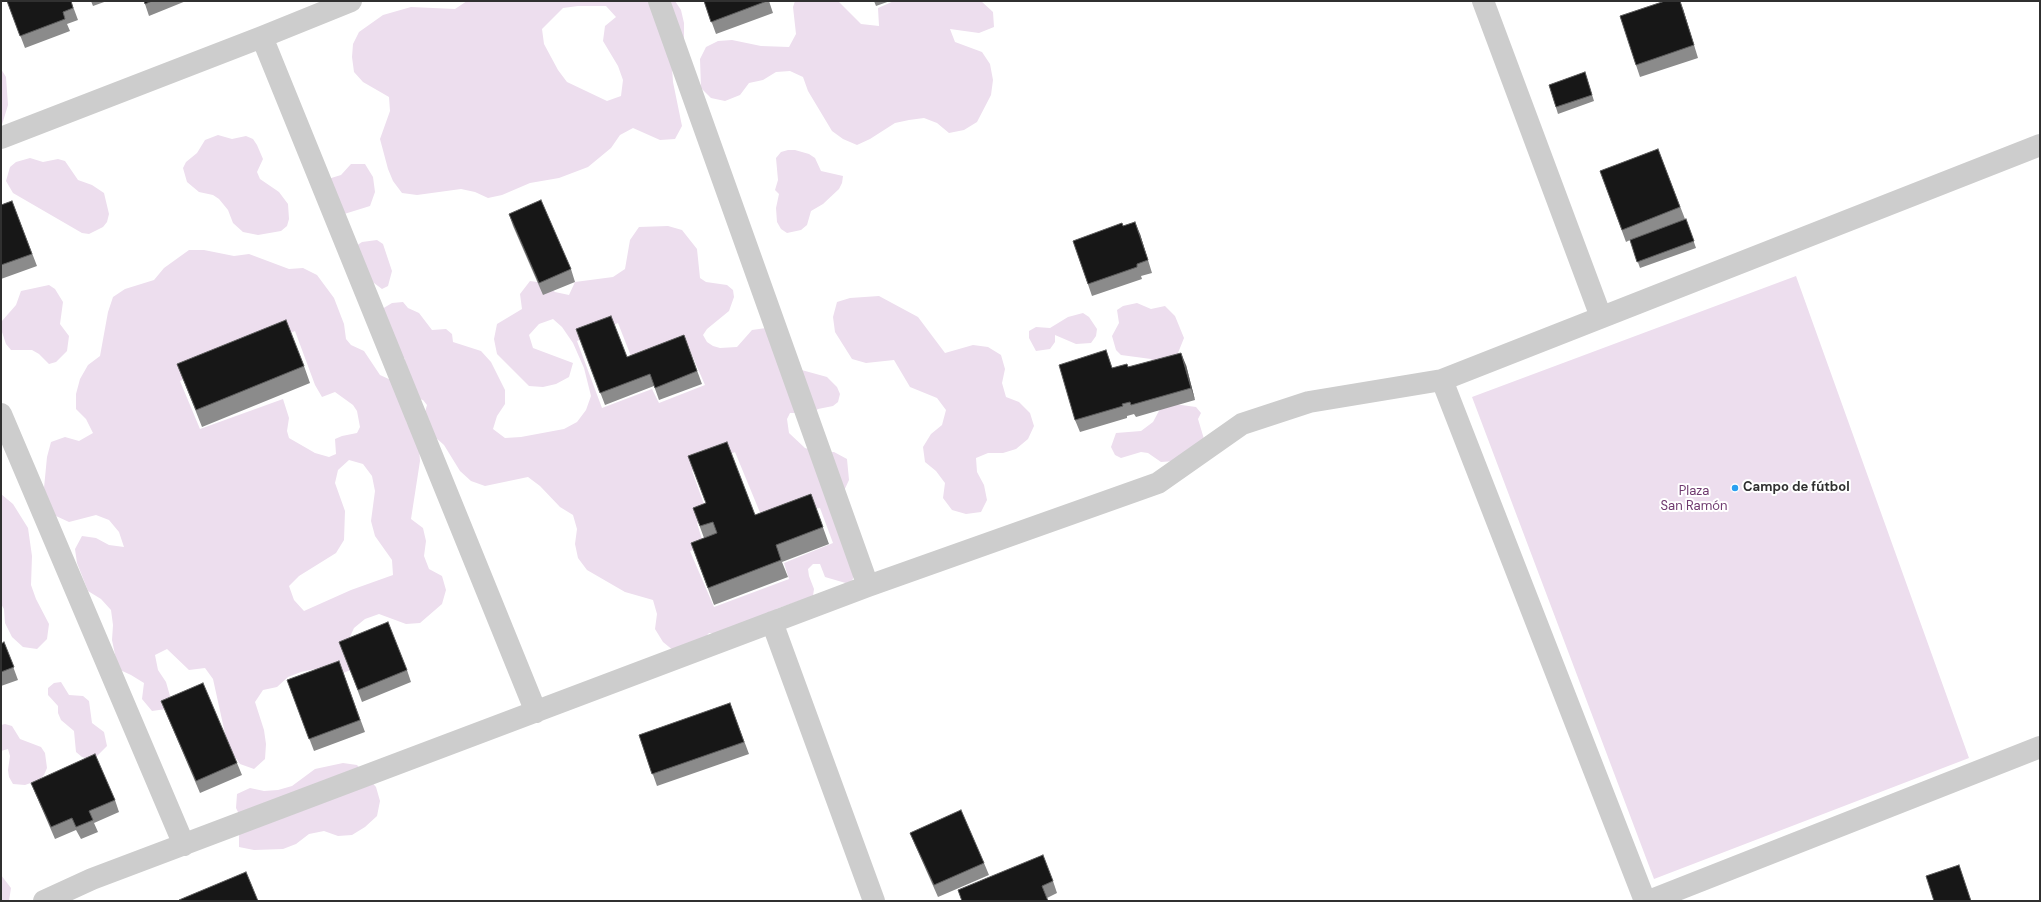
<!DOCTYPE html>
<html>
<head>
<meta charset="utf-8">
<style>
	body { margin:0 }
	#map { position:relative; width:2041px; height:902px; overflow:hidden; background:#fff; font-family:"DM Sans",sans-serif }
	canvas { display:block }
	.frame { position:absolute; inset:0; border:2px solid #303030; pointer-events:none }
</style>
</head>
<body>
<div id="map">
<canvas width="2041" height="902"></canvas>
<div class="frame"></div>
</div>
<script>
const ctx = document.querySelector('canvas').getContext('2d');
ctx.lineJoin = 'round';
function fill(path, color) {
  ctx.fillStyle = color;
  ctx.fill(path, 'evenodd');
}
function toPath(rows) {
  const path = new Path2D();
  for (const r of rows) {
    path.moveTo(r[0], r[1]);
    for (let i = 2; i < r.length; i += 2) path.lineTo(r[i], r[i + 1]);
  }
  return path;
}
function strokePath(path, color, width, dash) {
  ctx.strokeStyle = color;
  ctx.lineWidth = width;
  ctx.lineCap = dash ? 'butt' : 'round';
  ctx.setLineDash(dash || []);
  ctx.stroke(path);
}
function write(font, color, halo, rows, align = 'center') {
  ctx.font = font + ' "DM Sans",sans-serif';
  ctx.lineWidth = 4;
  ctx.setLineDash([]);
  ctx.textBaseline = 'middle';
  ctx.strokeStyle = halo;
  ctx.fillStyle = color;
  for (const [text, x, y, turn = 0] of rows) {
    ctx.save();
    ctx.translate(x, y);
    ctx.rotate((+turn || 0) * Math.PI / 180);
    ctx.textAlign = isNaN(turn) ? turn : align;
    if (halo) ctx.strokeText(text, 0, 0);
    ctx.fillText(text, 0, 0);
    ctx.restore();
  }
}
const green = toPath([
	[467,1,675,1,681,10,684,23,684,38,672,67,673,82,682,126,675,139,660,140,633,128,620,135,611,148,588,167,559,178,530,183,502,195,488,198,475,192,461,189,417,195,402,193,393,181,388,169,380,139,390,111,389,97,363,82,354,72,352,57,353,44,359,32,383,15,411,7,455,9],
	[578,6,606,6,616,17,605,26,603,41,618,66,623,80,621,96,607,101,567,82,558,70,544,44,542,29,563,8],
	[795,1,838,1,861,24,879,26,878,8,894,1,981,1,993,12,994,27,979,33,950,29,955,42,982,52,990,64,993,80,991,95,977,122,964,130,949,133,937,123,924,118,909,120,895,123,870,139,857,145,843,139,832,131,808,91,803,77,790,71,776,72,763,80,749,83,740,95,725,101,711,98,701,88,700,59,706,47,718,41,732,40,761,46,789,47,796,34,793,7],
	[1,69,6,77,8,105,1,128],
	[218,135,232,139,246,136,253,139,257,145,263,159,257,172,260,179,279,192,288,204,289,219,287,226,281,231,258,235,243,232,233,223,228,210,219,199,213,195,199,192,187,182,183,168,186,162,197,153,205,140],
	[788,150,795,150,809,154,815,158,821,171,843,176,842,183,839,189,823,204,811,211,807,225,801,230,787,233,781,229,777,222,776,208,779,194,775,190,778,180,776,158,781,152],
	[30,158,43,162,58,159,65,161,78,180,92,185,104,193,109,214,107,222,103,227,89,234,82,233,13,193,6,181,10,167,16,162],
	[351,164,365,164,373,177,375,192,370,206,341,215,328,179,341,175],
	[668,226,682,230,697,249,700,278,706,282,727,285,733,290,734,297,729,311,707,329,703,335,707,342,713,346,720,348,737,347,752,330,766,328,798,369,827,377,837,387,840,394,838,402,833,406,818,409,812,413,790,413,787,419,789,433,805,448,819,452,834,452,847,459,849,480,843,493,854,571,853,579,849,584,825,577,820,564,813,564,808,569,809,576,814,589,813,596,776,609,772,622,723,635,709,633,700,644,674,651,663,642,655,629,657,614,653,600,625,592,587,570,578,558,575,544,577,529,573,515,560,507,540,486,528,477,485,486,471,481,460,471,444,445,435,437,425,412,427,405,423,400,416,398,404,374,405,359,400,353,382,309,392,303,403,302,408,308,419,313,432,330,446,329,452,334,453,342,481,351,491,362,505,390,505,404,497,416,493,429,505,438,521,437,564,429,577,422,586,410,591,396,584,368,573,343,562,327,553,319,539,324,529,335,533,348,573,363,569,377,556,384,543,387,529,386,497,354,494,339,497,324,522,309,520,294,530,281,544,283,555,292,569,295,575,282,613,277,625,269,630,240,639,227],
	[618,323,634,364,687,344,705,385,659,403,652,389,602,408,577,341],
	[735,452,761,515,820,508,833,543,784,563,789,579,714,607,690,551,704,546,697,523,709,518,692,471],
	[377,240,383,244,392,271,388,286,382,289,370,280,356,246,362,242],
	[189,250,204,250,234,256,249,254,289,269,303,268,317,275,334,298,344,324,346,339,351,345,364,351,380,375,393,381,407,407,406,421,419,447,420,461,411,519,423,528,426,541,424,556,429,569,442,576,446,590,442,604,420,623,406,624,379,614,365,619,354,628,348,641,356,668,343,673,329,675,315,669,301,672,288,677,277,687,263,690,255,702,264,730,266,744,265,759,254,769,240,764,232,753,226,738,213,679,205,668,189,670,167,649,155,655,158,670,166,682,170,696,166,709,152,711,142,699,144,683,131,675,118,669,112,640,113,625,111,610,101,599,88,591,77,563,75,549,82,536,96,538,109,545,124,547,119,532,109,520,96,515,69,522,56,516,47,505,44,488,47,457,51,442,65,437,79,441,93,433,86,419,76,409,76,394,80,379,88,365,100,356,108,312,113,297,125,289,154,280,164,268],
	[295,331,315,385,322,397,335,392,353,405,357,411,360,427,357,433,342,436,335,439,336,454,329,457,315,453,289,438,287,431,289,418,283,399,200,429,180,381],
	[349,460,363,464,372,476,375,491,371,521,375,536,392,560,393,575,351,590,304,611,294,600,289,586,299,576,336,553,344,540,345,511,335,483,338,470],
	[1796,276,1969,758,1654,879,1472,397],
	[49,285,55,289,63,302,60,324,69,336,67,351,56,362,49,364,39,354,32,350,11,350,6,344,1,329,2,321,16,305,21,291],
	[879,296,918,317,945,353,973,345,988,347,1001,355,1005,369,1002,383,1006,397,1019,402,1030,413,1034,426,1028,439,1016,449,1003,453,988,453,976,458,977,472,984,485,987,500,981,512,966,514,952,510,943,498,945,483,936,471,925,462,923,447,931,434,942,425,946,410,937,398,910,387,894,360,866,363,852,359,835,332,833,317,837,302,850,298],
	[1137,303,1151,309,1165,306,1175,316,1184,338,1176,358,1157,364,1151,359,1121,355,1116,350,1112,336,1119,323,1117,310,1123,306],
	[1083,313,1089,317,1097,329,1096,336,1091,343,1076,344,1055,335,1055,342,1050,349,1036,351,1029,338,1029,331,1036,327,1050,328,1068,317],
	[1174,404,1196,407,1201,413,1198,419,1204,439,1175,461,1161,462,1148,453,1141,452,1121,458,1115,455,1111,447,1116,433,1141,431,1153,422,1160,409],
	[1,494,13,504,28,528,32,556,31,585,36,599,49,624,47,639,37,649,23,647,12,637,5,623,4,609,1,604],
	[61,682,69,695,83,696,89,701,92,723,104,732,107,746,96,757,89,759,82,757,76,752,74,731,61,720,58,713,58,706,48,695,48,688,54,683],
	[5,724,12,726,20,739,41,747,45,753,47,768,44,775,39,780,25,785,13,784,9,777,8,770,10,756,8,749,1,751,1,725],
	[343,763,357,765,376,787,380,801,377,816,365,827,352,835,338,836,324,831,309,834,296,844,283,849,254,850,239,847,239,836,243,822,236,808,237,794,250,788,264,791,278,790,292,786,315,769],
	[1,875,11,888,9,901,1,901]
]);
const minor = toPath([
	[659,1,868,586],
	[1483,1,1601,317],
	[262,37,536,712],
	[1,138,262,37,351,1],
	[1442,380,1645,901],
	[1,414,184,845],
	[772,622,874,901],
	[44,901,92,879,868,586,1158,483,1242,424,1309,402,1442,380,2040,145],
	[1649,901,2040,747]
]);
const wall = toPath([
	[7,1,71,1,78,20,67,24,70,31,25,48],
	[91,1,107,1,93,6],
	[144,1,186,1,149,16],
	[704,1,769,1,773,13,716,34],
	[874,1,890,1,876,6],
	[1683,9,1698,58,1640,77,1636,65],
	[1585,72,1594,101,1558,114,1549,85],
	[1658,149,1685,219,1686,219,1696,248,1640,268,1630,240,1626,242,1600,171],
	[12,201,37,266,1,279,1,205],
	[509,214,571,269,575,282,543,295,513,226],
	[1123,226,1140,234,1152,273,1141,276,1142,279,1092,296,1073,241],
	[576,329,627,357,684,335,702,384,659,400,654,386,605,405],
	[1106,350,1112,368,1186,365,1195,400,1136,417,1134,414,1127,416,1127,418,1080,432,1075,420],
	[177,364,304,366,310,383,202,427],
	[688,456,755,515,811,494,829,544,782,562,788,577,714,605,691,543,704,538,693,508,706,503],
	[4,642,18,680,1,686,1,644],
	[344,654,407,670,411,682,362,702],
	[339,661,365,732,314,751,287,680],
	[161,701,237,763,242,775,200,793,166,713],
	[730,703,749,754,657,786,639,735],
	[31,783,115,800,119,812,94,823,98,832,81,839,76,830,55,839,36,795],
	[910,833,984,863,989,875,938,897,915,845],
	[1053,881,1057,893,1047,898,1048,901,962,901,958,890]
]);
const shadedWall = toPath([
	[1680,1,1683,9,1698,58,1694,45],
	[1135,222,1140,234,1152,273,1148,260],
	[1181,353,1186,365,1195,400,1191,388]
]);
const building = toPath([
	[7,1,71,1,73,8,63,12,65,19,20,36,7,1],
	[144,1,152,1,145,4,144,1],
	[704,1,767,1,711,22,704,1],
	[1665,1,1680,1,1694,45,1636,65,1620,16,1665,1],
	[1585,72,1592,95,1556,107,1549,85,1585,72],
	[1658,149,1680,207,1622,230,1600,171,1658,149],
	[541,200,571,269,539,283,509,214,541,200],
	[12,201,32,254,1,265,1,205,12,201],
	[1686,219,1694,241,1637,262,1630,240,1686,219],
	[1135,222,1148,260,1137,264,1137,267,1088,284,1073,241,1122,223,1123,226,1135,222],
	[611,316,627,357,684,335,697,371,655,388,650,374,600,393,576,329,611,316],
	[286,320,304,366,196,410,177,364,286,320],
	[1106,350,1112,368,1127,364,1128,367,1181,353,1191,388,1131,405,1130,402,1122,404,1123,406,1075,420,1059,365,1106,350],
	[727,442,755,515,811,494,823,527,776,545,781,560,708,588,691,543,717,533,713,522,700,526,693,508,706,503,688,456,727,442],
	[388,622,407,670,358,690,339,642,388,622],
	[4,642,14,667,1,672,1,644,4,642],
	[339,661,360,720,309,739,287,680,339,661],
	[203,683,237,763,196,781,161,701,203,683],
	[730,703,744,742,652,774,639,735,730,703],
	[95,754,115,800,89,811,93,820,76,827,72,818,51,827,31,783,95,754],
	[961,810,984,863,934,885,910,833,961,810],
	[1043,855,1053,881,1042,886,1048,901,962,901,958,890,1043,855],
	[1959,865,1971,901,1934,901,1926,876,1959,865],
	[246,872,258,901,180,901,179,900,246,872]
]);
const markers = [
	[1735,488,4,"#2aa0f0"]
];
const poiNames = [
	["Campo de fútbol",1743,488]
];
const parkNames = [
	["Plaza",1694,492],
	["San Ramón",1694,507]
];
fill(green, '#eddeee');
strokePath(minor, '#cdcdcd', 22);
fill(wall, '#8b8b8b');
fill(shadedWall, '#5d5d5d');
fill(building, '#171717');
strokePath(building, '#5d5d5d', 1);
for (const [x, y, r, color] of markers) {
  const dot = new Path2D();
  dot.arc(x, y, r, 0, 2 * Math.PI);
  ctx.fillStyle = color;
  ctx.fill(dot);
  strokePath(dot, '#fff', 1.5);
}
write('bold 13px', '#303030', '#fff', poiNames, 'left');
write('13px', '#6f3a6f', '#fff', parkNames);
</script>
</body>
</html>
